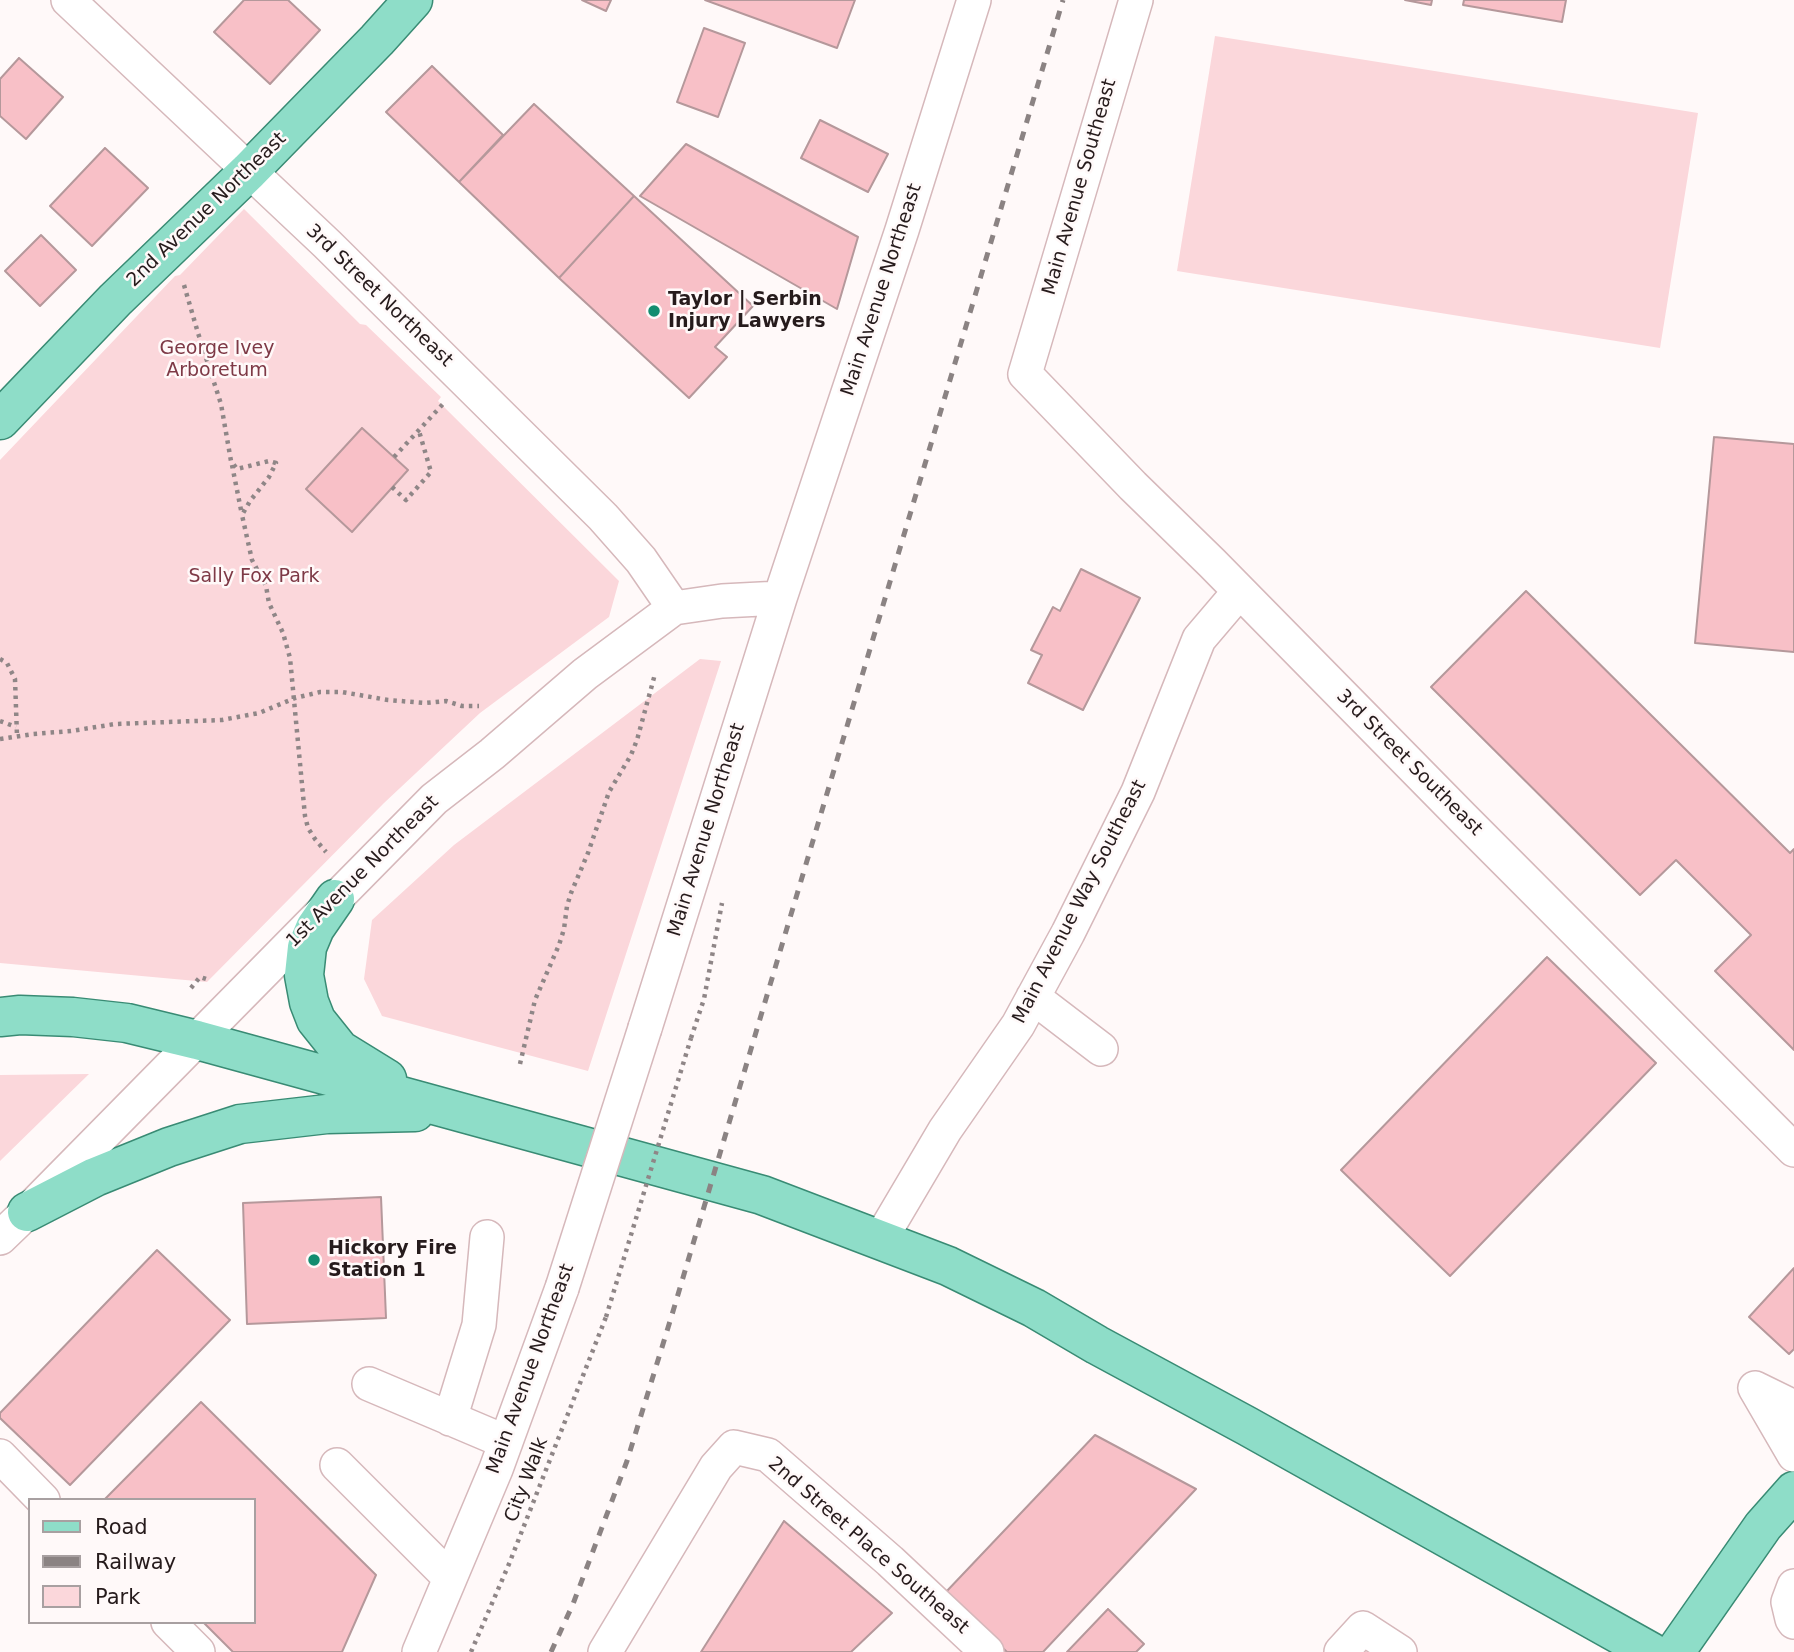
<!DOCTYPE html>
<html>
<head>
<meta charset="utf-8">
<style>
	body { margin:0 }
	#map { position:relative; width:1794px; height:1652px; overflow:hidden; background:#fff9f9; font-family:"DejaVu Sans",sans-serif }
	canvas { display:block }
	.legend { position:absolute; left:28px; top:1498px; width:228px; height:126px; box-sizing:border-box; background:#fff9f9; border:2px solid #a8a0a1; margin:0; padding:9px 12px; list-style:none; font-size:21px; color:#261b1c }
	.legend li { display:flex; align-items:center; gap:14px; height:35px }
	.legend b { width:35px; border:2px solid #a8a0a1 }
</style>
</head>
<body>
<div id="map">
<canvas width="1794" height="1652"></canvas>
<ul class="legend">
<li><b style="height:9px;background:#8eddc8"></b>Road</li>
<li><b style="height:9px;background:#8b8383"></b>Railway</li>
<li><b style="height:19px;background:#fbd7db"></b>Park</li>
</ul>
</div>
<script>
const ctx = document.querySelector('canvas').getContext('2d');
ctx.lineJoin = 'round';
function fill(path, color) {
  ctx.fillStyle = color;
  ctx.fill(path, 'evenodd');
}
function toPath(rows) {
  const path = new Path2D();
  for (const r of rows) {
    path.moveTo(r[0], r[1]);
    for (let i = 2; i < r.length; i += 2) path.lineTo(r[i], r[i + 1]);
  }
  return path;
}
function strokePath(path, color, width, dash) {
  ctx.strokeStyle = color;
  ctx.lineWidth = width;
  ctx.lineCap = dash ? 'butt' : 'round';
  ctx.setLineDash(dash || []);
  ctx.stroke(path);
}
function write(font, color, halo, rows, align = 'center') {
  ctx.font = font + ' "DejaVu Sans",sans-serif';
  ctx.lineWidth = 5;
  ctx.setLineDash([]);
  ctx.textBaseline = 'middle';
  ctx.strokeStyle = halo;
  ctx.fillStyle = color;
  for (const [text, x, y, turn = 0] of rows) {
    ctx.save();
    ctx.translate(x, y);
    ctx.rotate((+turn || 0) * Math.PI / 180);
    ctx.textAlign = isNaN(turn) ? turn : align;
    if (halo) ctx.strokeText(text, 0, 0);
    ctx.fillText(text, 0, 0);
    ctx.restore();
  }
}
const green = toPath([
	[1215,36,1698,113,1660,348,1177,271],
	[244,209,360,324,366,325,441,397,438,401,619,581,609,617,480,713,384,803,207,982,0,963,0,460,175,276,180,275],
	[700,659,721,661,588,1071,382,1016,364,979,372,920,454,845],
	[89,1074,0,1161,0,1075]
]);
const building = toPath([
	[244,0,288,0,320,30,270,84,214,32,244,0],
	[582,0,611,0,606,11,582,0],
	[705,0,855,0,837,48,705,0],
	[1405,0,1432,0,1431,5,1405,0],
	[1464,0,1566,0,1562,22,1463,5,1464,0],
	[704,28,745,43,718,117,677,102,704,28],
	[19,58,63,97,26,139,0,116,0,79,19,58],
	[432,66,503,135,459,182,386,112,432,66],
	[534,104,634,196,559,278,459,182,534,104],
	[820,120,888,154,868,192,801,158,820,120],
	[686,144,858,237,837,309,640,196,686,144],
	[105,148,148,188,92,246,50,206,105,148],
	[634,196,753,306,715,347,727,357,689,398,559,278,634,196],
	[41,235,76,270,40,306,5,271,41,235],
	[362,428,408,470,352,532,306,489,362,428],
	[1714,437,1794,444,1794,652,1695,643,1714,437],
	[1081,569,1140,598,1083,710,1028,683,1042,655,1031,650,1053,607,1060,611,1081,569],
	[1526,591,1790,853,1794,849,1794,1050,1715,971,1751,935,1676,860,1640,895,1431,687,1526,591],
	[1547,957,1656,1063,1450,1276,1341,1170,1547,957],
	[381,1197,386,1318,247,1324,243,1203,381,1197],
	[157,1250,230,1320,70,1485,0,1418,0,1413,157,1250],
	[1794,1268,1794,1349,1789,1354,1749,1317,1794,1268],
	[201,1402,376,1575,342,1652,233,1652,203,1622,254,1622,254,1500,104,1500,201,1402],
	[1095,1435,1196,1489,1043,1652,1007,1652,945,1593,1095,1435],
	[784,1521,892,1613,851,1652,701,1652,784,1521],
	[1108,1609,1144,1644,1136,1652,1067,1652,1108,1609]
]);
const path = toPath([
	[184,285,198,333,221,404,231,461,237,469,269,461,276,463,269,477,250,501,242,515,252,560,266,586,269,603,283,633,290,658,305,816,308,828,315,839,326,852],
	[394,457,443,404],
	[232,465,242,515],
	[392,487,406,500,431,472,419,431],
	[0,659,7,663,15,679,17,736],
	[0,721,16,727],
	[0,739,33,734,71,731,115,724,222,720,259,713,295,698,320,692,342,692,388,700,425,703,446,701,462,706,479,706],
	[191,988,200,977,209,980],
	[691,1038,704,999,722,903],
	[520,1064,535,1000,559,945,564,929,567,906,571,893,588,853,609,792,631,755,637,740,655,674],
	[471,1652,509,1564,606,1317]
]);
const minor = toPath([
	[68,0,327,244,603,517,641,560,674,608],
	[1136,0,1025,374,1133,486,1212,563,1462,817,1794,1150],
	[1033,997,1101,1049],
	[645,1028,780,598,902,230,974,0],
	[0,1238,27,1212,434,799,492,754,585,674,674,608,722,601,780,598],
	[880,1240,945,1130,1018,1025,1068,933,1138,792,1199,639,1239,592],
	[369,1384,506,1442],
	[1794,1407,1755,1388,1794,1455],
	[450,1419,479,1325,487,1237],
	[0,1456,43,1500],
	[337,1465,450,1578],
	[1794,1586,1788,1602,1792,1619,1794,1622],
	[168,1622,198,1652],
	[419,1652,496,1469,562,1288],
	[605,1652,716,1467,734,1447,768,1455,890,1561,987,1652],
	[1341,1652,1363,1628,1400,1652]
]);
const major = toPath([
	[0,420,115,300,249,171,377,40,413,0],
	[335,899,315,928,307,947,304,975,309,1002,316,1020,340,1050,387,1079],
	[0,1017,20,1015,73,1017,127,1023,197,1040,762,1195,948,1266,1034,1308,1097,1345,1247,1426,1651,1652],
	[27,1212,95,1177,169,1147,240,1124,327,1114,415,1112],
	[1675,1652,1763,1526,1794,1491]
]);
const rail = toPath([
	[551,1652,573,1604,627,1461,671,1318,1063,0]
]);
const pathBridge = toPath([
	[606,1317,691,1038]
]);
const minorBridge = toPath([
	[562,1288,645,1028]
]);
const markers = [
	[654,311,7,"#138d70"],
	[314,1260,7,"#138d70"]
];
const streetNames = [
	["Main Avenue Southeast",1080,187,-74],
	["2nd Avenue Northeast",207,210,-44],
	["Main Avenue Northeast",882,290,-72],
	["3rd Street Northeast",379,296,44],
	["3rd Street Southeast",1409,763,45],
	["Main Avenue Northeast",707,830,-73],
	["1st Avenue Northeast",363,872,-45],
	["Main Avenue Way Southeast",1080,902,-63],
	["Main Avenue Northeast",531,1369,-70],
	["City Walk",527,1480,-69],
	["2nd Street Place Southeast",868,1546,41]
];
const poiNames = [
	["Taylor | Serbin",668,300],
	["Injury Lawyers",668,322],
	["Hickory Fire",328,1249],
	["Station 1",328,1271]
];
const parkNames = [
	["George Ivey",217,349],
	["Arboretum",217,371],
	["Sally Fox Park",254,577]
];
fill(green, '#fbd7db');
fill(building, '#f8c0c7');
strokePath(building, '#b5989b', 2);
strokePath(minor, '#d6b8bb', 36);
strokePath(major, '#398b74', 41);
strokePath(path, '#8f8687', 4.5, [3.5, 5]);
strokePath(minor, '#fff', 33);
strokePath(major, '#8eddc8', 38);
strokePath(rail, '#8b8383', 5, [9, 9]);
strokePath(minorBridge, '#d6b8bb', 36, []);
strokePath(pathBridge, '#8f8687', 4.5, [3.5, 5]);
strokePath(minorBridge, '#fff', 33);
for (const [x, y, r, color] of markers) {
  const dot = new Path2D();
  dot.arc(x, y, r, 0, 2 * Math.PI);
  ctx.fillStyle = color;
  ctx.fill(dot);
  strokePath(dot, '#fff9f9', 2.5);
}
write('19px', '#261b1c', '#fff9f9', streetNames);
write('bold 19px', '#261b1c', '#fff9f9', poiNames, 'left');
write('19px', '#7e3946', '#fff9f9', parkNames);
</script>
</body>
</html>
